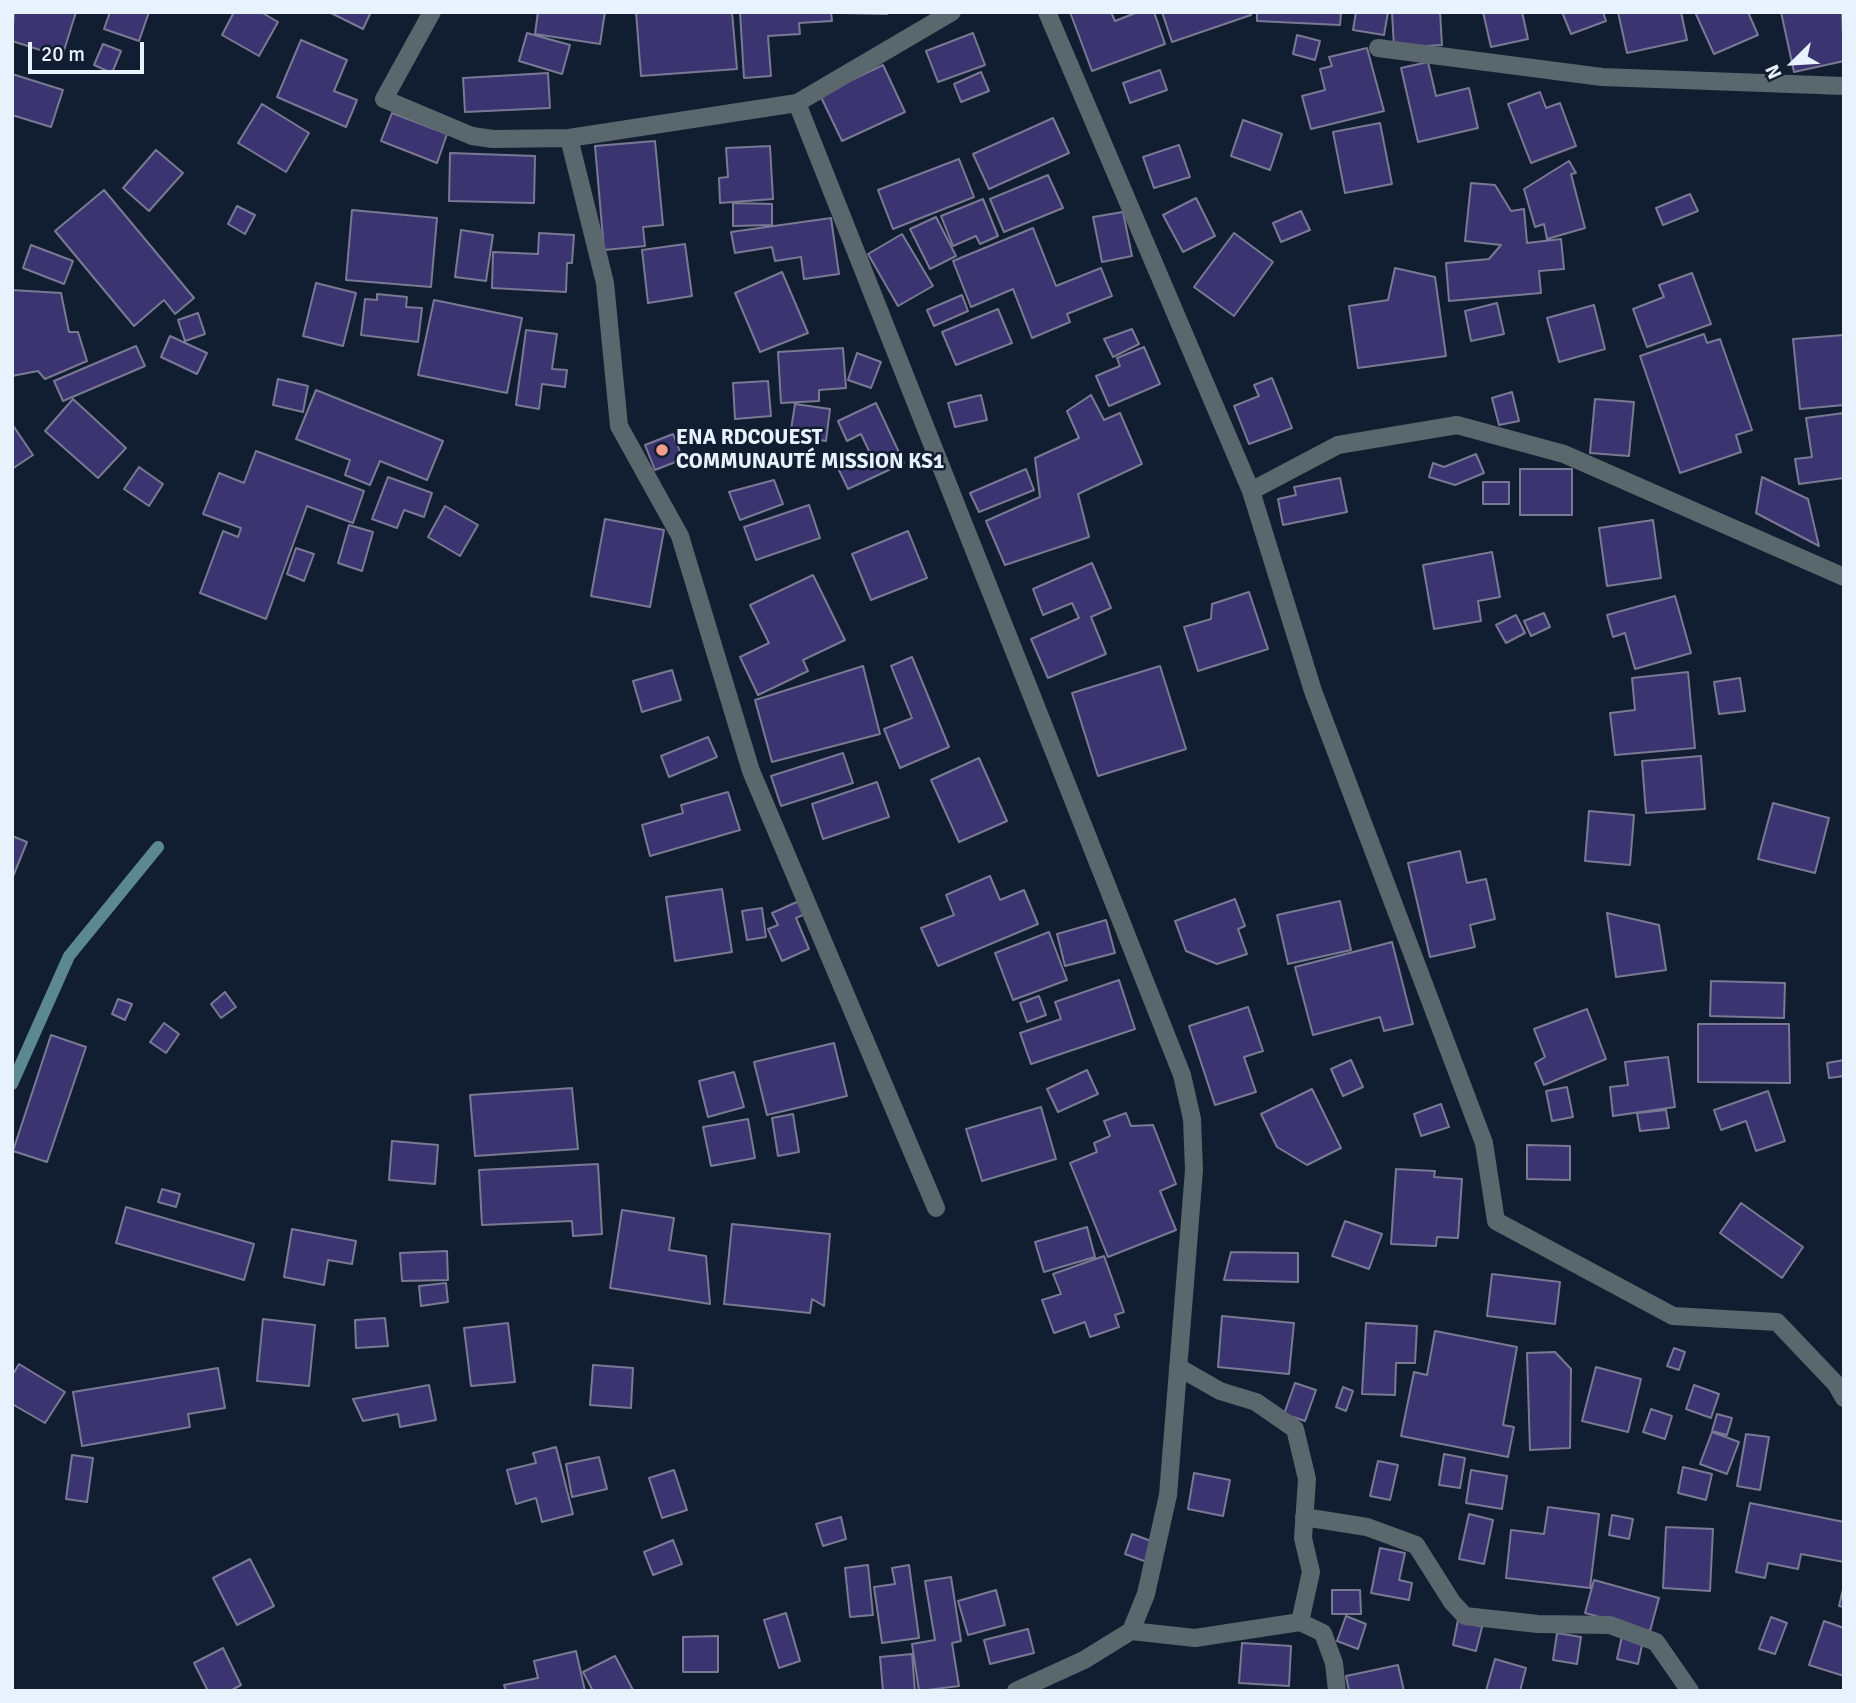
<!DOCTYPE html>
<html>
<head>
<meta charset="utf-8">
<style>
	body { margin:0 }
	#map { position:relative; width:1856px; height:1703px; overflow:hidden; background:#111e31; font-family:Signika,sans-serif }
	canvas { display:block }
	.frame { position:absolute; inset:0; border:14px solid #e8f2ff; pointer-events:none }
	.north { position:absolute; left:1758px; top:28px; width:70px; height:70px; -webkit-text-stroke:5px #111e31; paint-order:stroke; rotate:246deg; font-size:19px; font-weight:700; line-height:28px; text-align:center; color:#e8f2ff }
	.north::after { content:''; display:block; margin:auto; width:24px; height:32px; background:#e8f2ff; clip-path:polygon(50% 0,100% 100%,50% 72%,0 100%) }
	.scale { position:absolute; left:28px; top:42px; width:116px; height:32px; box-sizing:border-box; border:4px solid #e8f2ff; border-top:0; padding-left:9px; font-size:21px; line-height:24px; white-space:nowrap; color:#e8f2ff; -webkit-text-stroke:5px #111e31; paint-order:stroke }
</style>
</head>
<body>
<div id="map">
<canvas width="1856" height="1703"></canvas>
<div class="frame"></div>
<div class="north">N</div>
<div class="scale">20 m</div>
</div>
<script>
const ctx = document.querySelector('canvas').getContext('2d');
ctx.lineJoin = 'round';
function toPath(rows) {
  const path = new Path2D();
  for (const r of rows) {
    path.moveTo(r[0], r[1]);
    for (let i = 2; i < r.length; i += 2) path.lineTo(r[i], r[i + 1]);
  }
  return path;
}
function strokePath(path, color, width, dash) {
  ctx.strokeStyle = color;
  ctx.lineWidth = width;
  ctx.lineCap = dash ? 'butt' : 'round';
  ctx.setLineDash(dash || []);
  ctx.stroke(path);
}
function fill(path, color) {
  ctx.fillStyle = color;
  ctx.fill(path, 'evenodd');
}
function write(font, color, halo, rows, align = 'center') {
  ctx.font = font + ' Signika,sans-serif';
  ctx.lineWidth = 5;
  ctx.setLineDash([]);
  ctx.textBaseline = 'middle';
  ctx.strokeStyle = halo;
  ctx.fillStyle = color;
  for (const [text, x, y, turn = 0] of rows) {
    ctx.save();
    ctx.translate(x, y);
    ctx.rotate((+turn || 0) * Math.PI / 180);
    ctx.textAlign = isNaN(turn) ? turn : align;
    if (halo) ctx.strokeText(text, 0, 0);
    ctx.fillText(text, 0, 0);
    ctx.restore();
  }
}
const stream = toPath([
	[12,1084,69,956,158,847]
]);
const building = toPath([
	[14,12,76,12,62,57,12,41,14,12],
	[110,12,149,12,139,41,104,29,110,12],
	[234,12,261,12,278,22,259,56,222,35,234,12],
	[329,12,371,12,363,29,329,12],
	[538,12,605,12,600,44,535,34,538,12],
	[636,12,732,12,737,69,641,76,636,12],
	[740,12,831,12,832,21,799,23,800,34,768,36,771,76,744,78,740,12],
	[887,12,887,14,841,13,841,12,887,12],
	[1070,12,1111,12,1115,21,1138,12,1154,12,1165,44,1092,71,1070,12],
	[1162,12,1251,12,1251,15,1172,42,1162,12],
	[1257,12,1341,12,1340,25,1257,21,1257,12],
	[1356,12,1388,12,1384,35,1353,30,1356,12],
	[1392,12,1440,12,1442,45,1394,48,1392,12],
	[1483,12,1522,12,1528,39,1491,47,1483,12],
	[1562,12,1603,12,1606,21,1571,34,1562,12],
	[1618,12,1681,12,1687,40,1627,53,1618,12],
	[1695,12,1748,12,1758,35,1714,54,1695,12],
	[1781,12,1842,12,1844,61,1794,72,1781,12],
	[527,33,570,45,562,74,519,61,527,33],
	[973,33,985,65,938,82,926,51,973,33],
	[1297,35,1320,41,1315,60,1293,54,1297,35],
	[301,40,347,60,334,91,357,100,346,127,277,97,301,40],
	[103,44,121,51,112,73,94,65,103,44],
	[1367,48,1384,111,1311,129,1302,96,1325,90,1320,69,1332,66,1329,57,1367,48],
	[1428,62,1436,96,1469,88,1478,128,1418,142,1401,68,1428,62],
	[883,65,905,112,842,141,820,95,883,65],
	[1160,70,1167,90,1130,103,1123,83,1160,70],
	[981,72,989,91,961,102,954,84,981,72],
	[548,73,550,108,465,112,463,78,548,73],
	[12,74,63,90,51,127,12,115,12,74],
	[1540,92,1546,108,1560,103,1576,146,1531,163,1508,104,1540,92],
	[262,104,309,133,286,172,238,143,262,104],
	[392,113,447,134,437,163,381,141,392,113],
	[1053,118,1069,153,989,189,973,154,1053,118],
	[1243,120,1282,134,1270,170,1231,156,1243,120],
	[1380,123,1392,184,1345,193,1333,132,1380,123],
	[655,141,663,225,643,227,645,246,604,250,595,146,655,141],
	[1179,145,1190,177,1154,188,1143,157,1179,145],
	[770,146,773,199,720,203,719,178,728,177,726,148,770,146],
	[156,150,183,173,149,211,123,188,156,150],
	[450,153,535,156,534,203,449,201,450,153],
	[959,159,974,197,893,229,878,190,959,159],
	[1569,161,1576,173,1571,174,1585,228,1547,239,1544,224,1535,227,1524,189,1569,161],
	[1048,175,1063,208,1004,232,990,199,1048,175],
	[1471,183,1495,185,1511,211,1524,209,1527,243,1561,239,1564,269,1539,271,1541,293,1449,301,1446,263,1489,259,1501,245,1465,241,1471,183],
	[104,190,194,298,175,314,164,300,134,326,55,231,104,190],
	[1690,194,1698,211,1663,225,1656,208,1690,194],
	[1196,198,1215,236,1183,252,1163,215,1196,198],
	[983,199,998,236,980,244,976,236,953,246,941,216,983,199],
	[733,203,772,204,772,225,733,226,733,203],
	[237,206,255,215,245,234,228,224,237,206],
	[352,210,437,218,431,287,346,280,352,210],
	[1301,211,1310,230,1281,242,1273,223,1301,211],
	[1123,212,1132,256,1102,262,1093,217,1123,212],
	[936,217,956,256,930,269,910,229,936,217],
	[831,218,839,274,804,279,801,257,775,261,772,247,735,253,731,232,831,218],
	[1033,228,1056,286,1101,268,1112,296,1067,314,1070,322,1032,338,1013,289,971,307,953,261,1033,228],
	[461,230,493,235,486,281,455,277,461,230],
	[539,233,574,235,572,263,567,263,566,292,492,288,493,252,538,254,539,233],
	[1234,233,1273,262,1234,316,1194,287,1234,233],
	[902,234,933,286,898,306,868,254,902,234],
	[685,244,692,296,648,303,642,250,685,244],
	[31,245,73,261,64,284,23,268,31,245],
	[1395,268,1435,277,1446,356,1358,368,1349,306,1388,300,1395,268],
	[782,272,808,333,760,352,735,293,782,272],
	[1692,273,1711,324,1647,347,1633,309,1664,297,1659,285,1692,273],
	[316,283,356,293,343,346,303,336,316,283],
	[12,290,61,293,69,332,78,332,87,361,45,379,38,371,12,376,12,290],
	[377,294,407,297,406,307,422,308,418,342,361,335,365,299,377,300,377,294],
	[962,295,968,311,934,326,927,310,962,295],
	[434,300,522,318,507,393,418,375,434,300],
	[1497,303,1504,334,1471,341,1465,311,1497,303],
	[1594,305,1605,349,1559,362,1547,318,1594,305],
	[998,309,1012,343,956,365,942,332,998,309],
	[198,313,205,334,185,341,178,320,198,313],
	[1132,329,1139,344,1113,357,1104,339,1132,329],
	[526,330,557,334,552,369,567,370,565,387,542,384,539,409,516,405,526,330],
	[1704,334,1707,343,1720,339,1752,430,1736,435,1741,452,1680,473,1640,356,1704,334],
	[1844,335,1844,405,1800,409,1793,339,1844,335],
	[170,336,207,353,197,374,161,357,170,336],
	[136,346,145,366,63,401,54,381,136,346],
	[1144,347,1160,384,1109,406,1096,376,1120,366,1117,358,1144,347],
	[843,348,846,388,819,390,819,401,781,403,778,352,843,348],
	[857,353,881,362,871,388,848,380,857,353],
	[1272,378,1292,428,1249,444,1234,406,1259,396,1254,385,1272,378],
	[278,379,308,386,303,412,273,405,278,379],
	[768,381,771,416,735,419,733,383,768,381],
	[316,390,443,441,427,480,380,461,370,485,345,475,350,460,296,439,316,390],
	[1512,392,1519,421,1499,425,1492,398,1512,392],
	[981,395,987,420,955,427,948,403,981,395],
	[1091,395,1104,420,1120,413,1142,464,1078,494,1089,537,1005,565,986,521,1040,497,1035,458,1079,438,1067,411,1091,395],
	[73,399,126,448,98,478,45,431,73,399],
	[1595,399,1634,402,1629,456,1590,453,1595,399],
	[876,403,904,463,848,489,838,468,870,453,861,434,847,441,838,421,876,403],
	[795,404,830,409,826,441,790,436,795,404],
	[1844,413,1844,478,1799,484,1795,459,1812,457,1806,418,1844,413],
	[12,424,33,455,12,469,12,424],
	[673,434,683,459,655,470,645,445,673,434],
	[256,451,364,491,353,523,307,506,266,619,200,593,223,531,238,537,241,528,203,514,219,473,244,483,256,451],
	[1476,454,1484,473,1455,485,1429,477,1433,463,1444,467,1476,454],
	[139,467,163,484,149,506,124,489,139,467],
	[1026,469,1034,490,979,512,970,493,1026,469],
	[1520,469,1572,469,1572,515,1520,515,1520,469],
	[388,477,432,493,424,517,404,510,397,528,372,519,388,477],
	[1762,477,1808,499,1819,546,1756,513,1762,477],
	[1340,478,1347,512,1283,525,1278,499,1296,495,1294,487,1340,478],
	[774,480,783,504,740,520,729,492,774,480],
	[1483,482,1509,482,1509,504,1483,504,1483,482],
	[809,505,820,538,756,560,744,527,809,505],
	[445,506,478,525,460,556,428,537,445,506],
	[605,519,664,530,650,607,591,596,605,519],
	[1653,520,1661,578,1607,586,1599,528,1653,520],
	[349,525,373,532,362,571,338,563,349,525],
	[908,531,927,578,871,600,852,554,908,531],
	[296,548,314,554,304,581,287,574,296,548],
	[1492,552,1500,597,1478,601,1481,621,1434,629,1423,565,1492,552],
	[1092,563,1111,608,1091,617,1106,654,1048,678,1031,639,1079,618,1072,603,1043,615,1033,589,1092,563],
	[813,575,845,640,803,660,808,671,758,695,740,657,769,643,750,605,813,575],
	[1249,592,1268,649,1198,671,1184,627,1211,619,1212,604,1249,592],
	[1675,596,1691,653,1635,669,1625,633,1613,637,1607,615,1675,596],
	[1544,613,1550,627,1531,636,1524,621,1544,613],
	[1516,615,1525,633,1506,643,1496,625,1516,615],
	[912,657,949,747,900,768,884,729,912,718,891,666,912,657],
	[863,666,880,734,772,762,755,700,863,666],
	[1160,666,1186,749,1098,776,1072,693,1160,666],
	[672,670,681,700,642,712,633,681,672,670],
	[1688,672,1695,748,1615,755,1610,713,1635,710,1632,678,1688,672],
	[1740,678,1745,711,1719,714,1714,682,1740,678],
	[708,737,717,757,669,777,661,756,708,737],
	[843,753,853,783,781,806,771,776,843,753],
	[1701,756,1705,809,1646,813,1642,761,1701,756],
	[979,758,1007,821,959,842,931,780,979,758],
	[877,782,889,817,823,839,812,804,877,782],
	[728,792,740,830,650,856,642,825,683,813,681,805,728,792],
	[1773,803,1829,818,1815,873,1758,859,1773,803],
	[1589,811,1634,815,1630,865,1585,861,1589,811],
	[12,836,27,842,12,879,12,836],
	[1460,851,1467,883,1486,879,1495,919,1470,925,1475,947,1430,957,1408,863,1460,851],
	[990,876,1000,900,1024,890,1038,924,938,966,921,928,954,915,946,895,990,876],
	[722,889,732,952,675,961,666,897,722,889],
	[1235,899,1245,926,1238,929,1247,954,1217,964,1186,951,1175,921,1235,899],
	[799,901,805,914,796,918,809,949,782,961,768,929,778,925,772,913,799,901],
	[1340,901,1351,950,1288,964,1277,915,1340,901],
	[762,908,766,937,747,940,742,911,762,908],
	[1607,913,1659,925,1666,970,1616,977,1607,913],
	[1106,920,1115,953,1065,966,1057,934,1106,920],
	[1049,932,1067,980,1013,1000,995,953,1049,932],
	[1392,942,1413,1024,1384,1031,1380,1017,1313,1035,1295,967,1392,942],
	[1119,980,1135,1029,1031,1064,1020,1033,1061,1019,1055,1002,1119,980],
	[1711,981,1785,983,1784,1018,1710,1016,1711,981],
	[225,992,236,1007,221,1018,211,1004,225,992],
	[1039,996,1046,1015,1027,1022,1020,1003,1039,996],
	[118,999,132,1004,125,1020,112,1014,118,999],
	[1248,1007,1263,1051,1244,1057,1256,1092,1215,1105,1189,1026,1248,1007],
	[1587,1009,1606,1059,1544,1085,1535,1063,1545,1057,1534,1029,1587,1009],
	[164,1023,179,1034,166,1053,150,1042,164,1023],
	[1698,1024,1789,1024,1790,1083,1698,1082,1698,1024],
	[51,1035,86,1047,47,1162,13,1151,51,1035],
	[834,1043,847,1096,767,1115,754,1062,834,1043],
	[1668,1057,1675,1107,1613,1116,1610,1087,1628,1085,1625,1062,1668,1057],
	[1351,1060,1363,1087,1343,1096,1331,1069,1351,1060],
	[1844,1060,1844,1076,1829,1078,1827,1063,1844,1060],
	[1087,1070,1098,1094,1058,1112,1047,1089,1087,1070],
	[734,1072,744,1107,708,1117,699,1081,734,1072],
	[1567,1087,1573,1117,1552,1121,1546,1091,1567,1087],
	[572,1088,578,1149,475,1156,470,1095,572,1088],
	[1312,1089,1341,1148,1307,1165,1277,1147,1261,1114,1312,1089],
	[1768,1091,1785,1141,1756,1151,1746,1121,1721,1130,1714,1110,1768,1091],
	[1441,1104,1449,1127,1421,1136,1414,1114,1441,1104],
	[1041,1107,1056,1159,982,1181,966,1129,1041,1107],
	[1666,1110,1669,1128,1640,1131,1637,1113,1666,1110],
	[1126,1113,1131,1126,1153,1125,1176,1184,1160,1191,1176,1230,1108,1257,1070,1163,1097,1152,1094,1143,1110,1136,1104,1121,1126,1113],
	[793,1114,799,1152,778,1156,772,1118,793,1114],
	[748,1119,755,1158,711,1166,703,1127,748,1119],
	[392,1141,438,1145,435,1184,389,1180,392,1141],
	[1527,1145,1570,1146,1570,1180,1527,1179,1527,1145],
	[598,1164,602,1234,573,1236,572,1221,482,1225,479,1170,598,1164],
	[1396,1169,1435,1171,1434,1177,1462,1179,1458,1238,1437,1237,1436,1246,1391,1244,1396,1169],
	[162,1189,180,1194,176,1207,158,1202,162,1189],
	[1741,1203,1803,1247,1782,1278,1720,1233,1741,1203],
	[126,1207,254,1244,244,1280,116,1243,126,1207],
	[622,1210,674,1218,669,1250,706,1256,710,1304,610,1288,622,1210],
	[1345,1221,1382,1234,1369,1269,1332,1256,1345,1221],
	[732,1224,830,1234,824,1306,812,1299,810,1313,724,1304,732,1224],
	[1087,1227,1095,1257,1044,1272,1035,1242,1087,1227],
	[292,1229,356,1241,352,1264,328,1260,324,1285,284,1277,292,1229],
	[447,1251,448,1280,402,1281,400,1253,447,1251],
	[1231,1252,1298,1253,1298,1282,1224,1280,1231,1252],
	[1104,1256,1124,1312,1115,1315,1119,1327,1090,1337,1085,1322,1054,1333,1042,1300,1061,1294,1053,1274,1104,1256],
	[1492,1274,1560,1282,1555,1324,1487,1316,1492,1274],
	[446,1283,448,1302,421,1306,419,1286,446,1283],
	[1222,1316,1294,1323,1289,1374,1218,1367,1222,1316],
	[385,1318,388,1346,356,1348,355,1320,385,1318],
	[263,1319,315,1325,309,1386,257,1381,263,1319],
	[508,1323,515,1382,471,1386,464,1328,508,1323],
	[1366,1323,1417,1326,1415,1363,1396,1363,1395,1395,1362,1394,1366,1323],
	[1435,1331,1517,1347,1503,1425,1514,1427,1508,1457,1401,1436,1414,1372,1427,1375,1435,1331],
	[1674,1348,1685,1352,1679,1370,1667,1366,1674,1348],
	[1555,1352,1571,1369,1570,1448,1530,1450,1527,1353,1555,1352],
	[19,1364,65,1392,45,1423,12,1404,12,1376,19,1364],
	[593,1365,633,1368,631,1408,590,1405,593,1365],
	[1596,1367,1641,1379,1628,1432,1582,1421,1596,1367],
	[218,1368,225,1408,188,1414,190,1427,82,1446,73,1392,218,1368],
	[1295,1383,1316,1390,1305,1421,1284,1414,1295,1383],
	[429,1385,436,1420,400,1427,398,1414,363,1421,353,1399,429,1385],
	[1694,1385,1719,1394,1711,1418,1686,1409,1694,1385],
	[1343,1387,1353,1391,1346,1411,1336,1407,1343,1387],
	[1651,1409,1672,1416,1665,1439,1643,1432,1651,1409],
	[1717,1414,1732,1418,1727,1435,1712,1431,1717,1414],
	[1712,1432,1739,1442,1727,1474,1700,1464,1712,1432],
	[1746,1434,1769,1437,1760,1490,1737,1486,1746,1434],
	[556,1447,573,1514,542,1522,536,1498,516,1504,507,1470,536,1463,533,1453,556,1447],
	[1444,1454,1465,1458,1460,1488,1439,1485,1444,1454],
	[72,1455,93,1458,87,1502,66,1499,72,1455],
	[599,1457,607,1489,572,1497,566,1464,599,1457],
	[1378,1461,1398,1465,1390,1500,1370,1496,1378,1461],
	[1683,1467,1712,1474,1706,1500,1678,1493,1683,1467],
	[674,1470,687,1510,662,1518,649,1478,674,1470],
	[1471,1470,1507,1476,1502,1509,1466,1503,1471,1470],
	[1194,1473,1230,1480,1223,1516,1188,1509,1194,1473],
	[1750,1503,1844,1522,1844,1562,1801,1554,1798,1569,1768,1563,1765,1578,1736,1572,1750,1503],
	[1548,1507,1599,1514,1590,1588,1506,1578,1511,1530,1544,1534,1548,1507],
	[1469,1514,1493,1520,1484,1564,1459,1559,1469,1514],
	[1612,1515,1633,1519,1629,1539,1609,1535,1612,1515],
	[841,1517,846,1539,823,1546,816,1524,841,1517],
	[1666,1527,1713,1529,1710,1591,1663,1588,1666,1527],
	[1132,1534,1154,1542,1147,1562,1125,1554,1132,1534],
	[673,1540,682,1564,653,1575,644,1552,673,1540],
	[1380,1548,1405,1553,1399,1580,1412,1583,1409,1600,1371,1593,1380,1548],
	[250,1559,274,1606,237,1625,213,1578,250,1559],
	[868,1565,873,1615,850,1617,845,1568,868,1565],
	[909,1565,919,1638,882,1643,874,1587,895,1584,892,1568,909,1565],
	[951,1577,961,1641,952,1643,959,1686,919,1691,912,1644,935,1640,925,1581,951,1577],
	[1594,1580,1659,1598,1650,1631,1585,1613,1594,1580],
	[1844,1585,1844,1607,1839,1606,1844,1585],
	[996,1590,1005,1625,968,1635,958,1601,996,1590],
	[1332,1590,1360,1590,1361,1614,1332,1614,1332,1590],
	[786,1613,800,1661,779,1668,764,1620,786,1613],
	[1346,1616,1366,1624,1358,1649,1337,1641,1346,1616],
	[1771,1617,1787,1623,1775,1654,1759,1649,1771,1617],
	[1458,1620,1482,1627,1476,1651,1453,1645,1458,1620],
	[1824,1621,1844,1628,1844,1676,1809,1665,1824,1621],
	[1028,1629,1034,1653,990,1664,984,1640,1028,1629],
	[1557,1633,1581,1637,1577,1664,1553,1660,1557,1633],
	[718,1636,718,1672,683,1672,683,1637,718,1636],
	[1622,1636,1643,1640,1638,1664,1617,1659,1622,1636],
	[1242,1643,1291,1646,1289,1686,1239,1683,1242,1643],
	[223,1648,241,1685,230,1691,208,1691,194,1663,223,1648],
	[576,1651,585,1691,506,1691,504,1685,538,1678,534,1661,576,1651],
	[912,1654,915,1691,883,1691,880,1657,912,1654],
	[615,1656,633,1690,593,1691,583,1672,615,1656],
	[1495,1659,1526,1668,1520,1691,1486,1691,1495,1659],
	[1398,1665,1404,1691,1349,1691,1346,1676,1398,1665]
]);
const street = toPath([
	[432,12,384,99,472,136,493,139,569,138,797,103,952,12],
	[1047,12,1251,491,1313,691,1484,1143,1496,1221,1673,1316,1777,1322,1836,1384,1844,1398],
	[1378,48,1602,77,1844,86],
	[797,103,1182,1075,1192,1119,1194,1170,1168,1495,1146,1594,1131,1631,1084,1660,1016,1691],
	[569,138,605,283,619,426,680,536,751,771,936,1208],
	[1251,491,1338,445,1457,425,1564,454,1844,577],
	[1178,1367,1220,1391,1256,1402,1295,1429,1307,1479,1303,1538,1311,1572,1300,1622],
	[1304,1517,1367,1527,1416,1545,1452,1602,1465,1616,1538,1624,1610,1625,1656,1642,1690,1691],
	[1131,1631,1195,1638,1300,1622,1323,1633,1334,1663,1337,1691]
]);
const markers = [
	[662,450,7,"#f49d8b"]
];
const poiNames = [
	["ENA RDCOUEST",676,438],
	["COMMUNAUTÉ MISSION KS1",676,462]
];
strokePath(stream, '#5c8890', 12);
fill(building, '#3a3571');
strokePath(building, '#797994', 2);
strokePath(street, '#5a676d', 18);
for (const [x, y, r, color] of markers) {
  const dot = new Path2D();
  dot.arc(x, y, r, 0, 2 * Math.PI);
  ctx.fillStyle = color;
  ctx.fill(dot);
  strokePath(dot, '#111e31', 2.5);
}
write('bold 21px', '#e8f2ff', '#111e31', poiNames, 'left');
</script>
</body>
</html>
